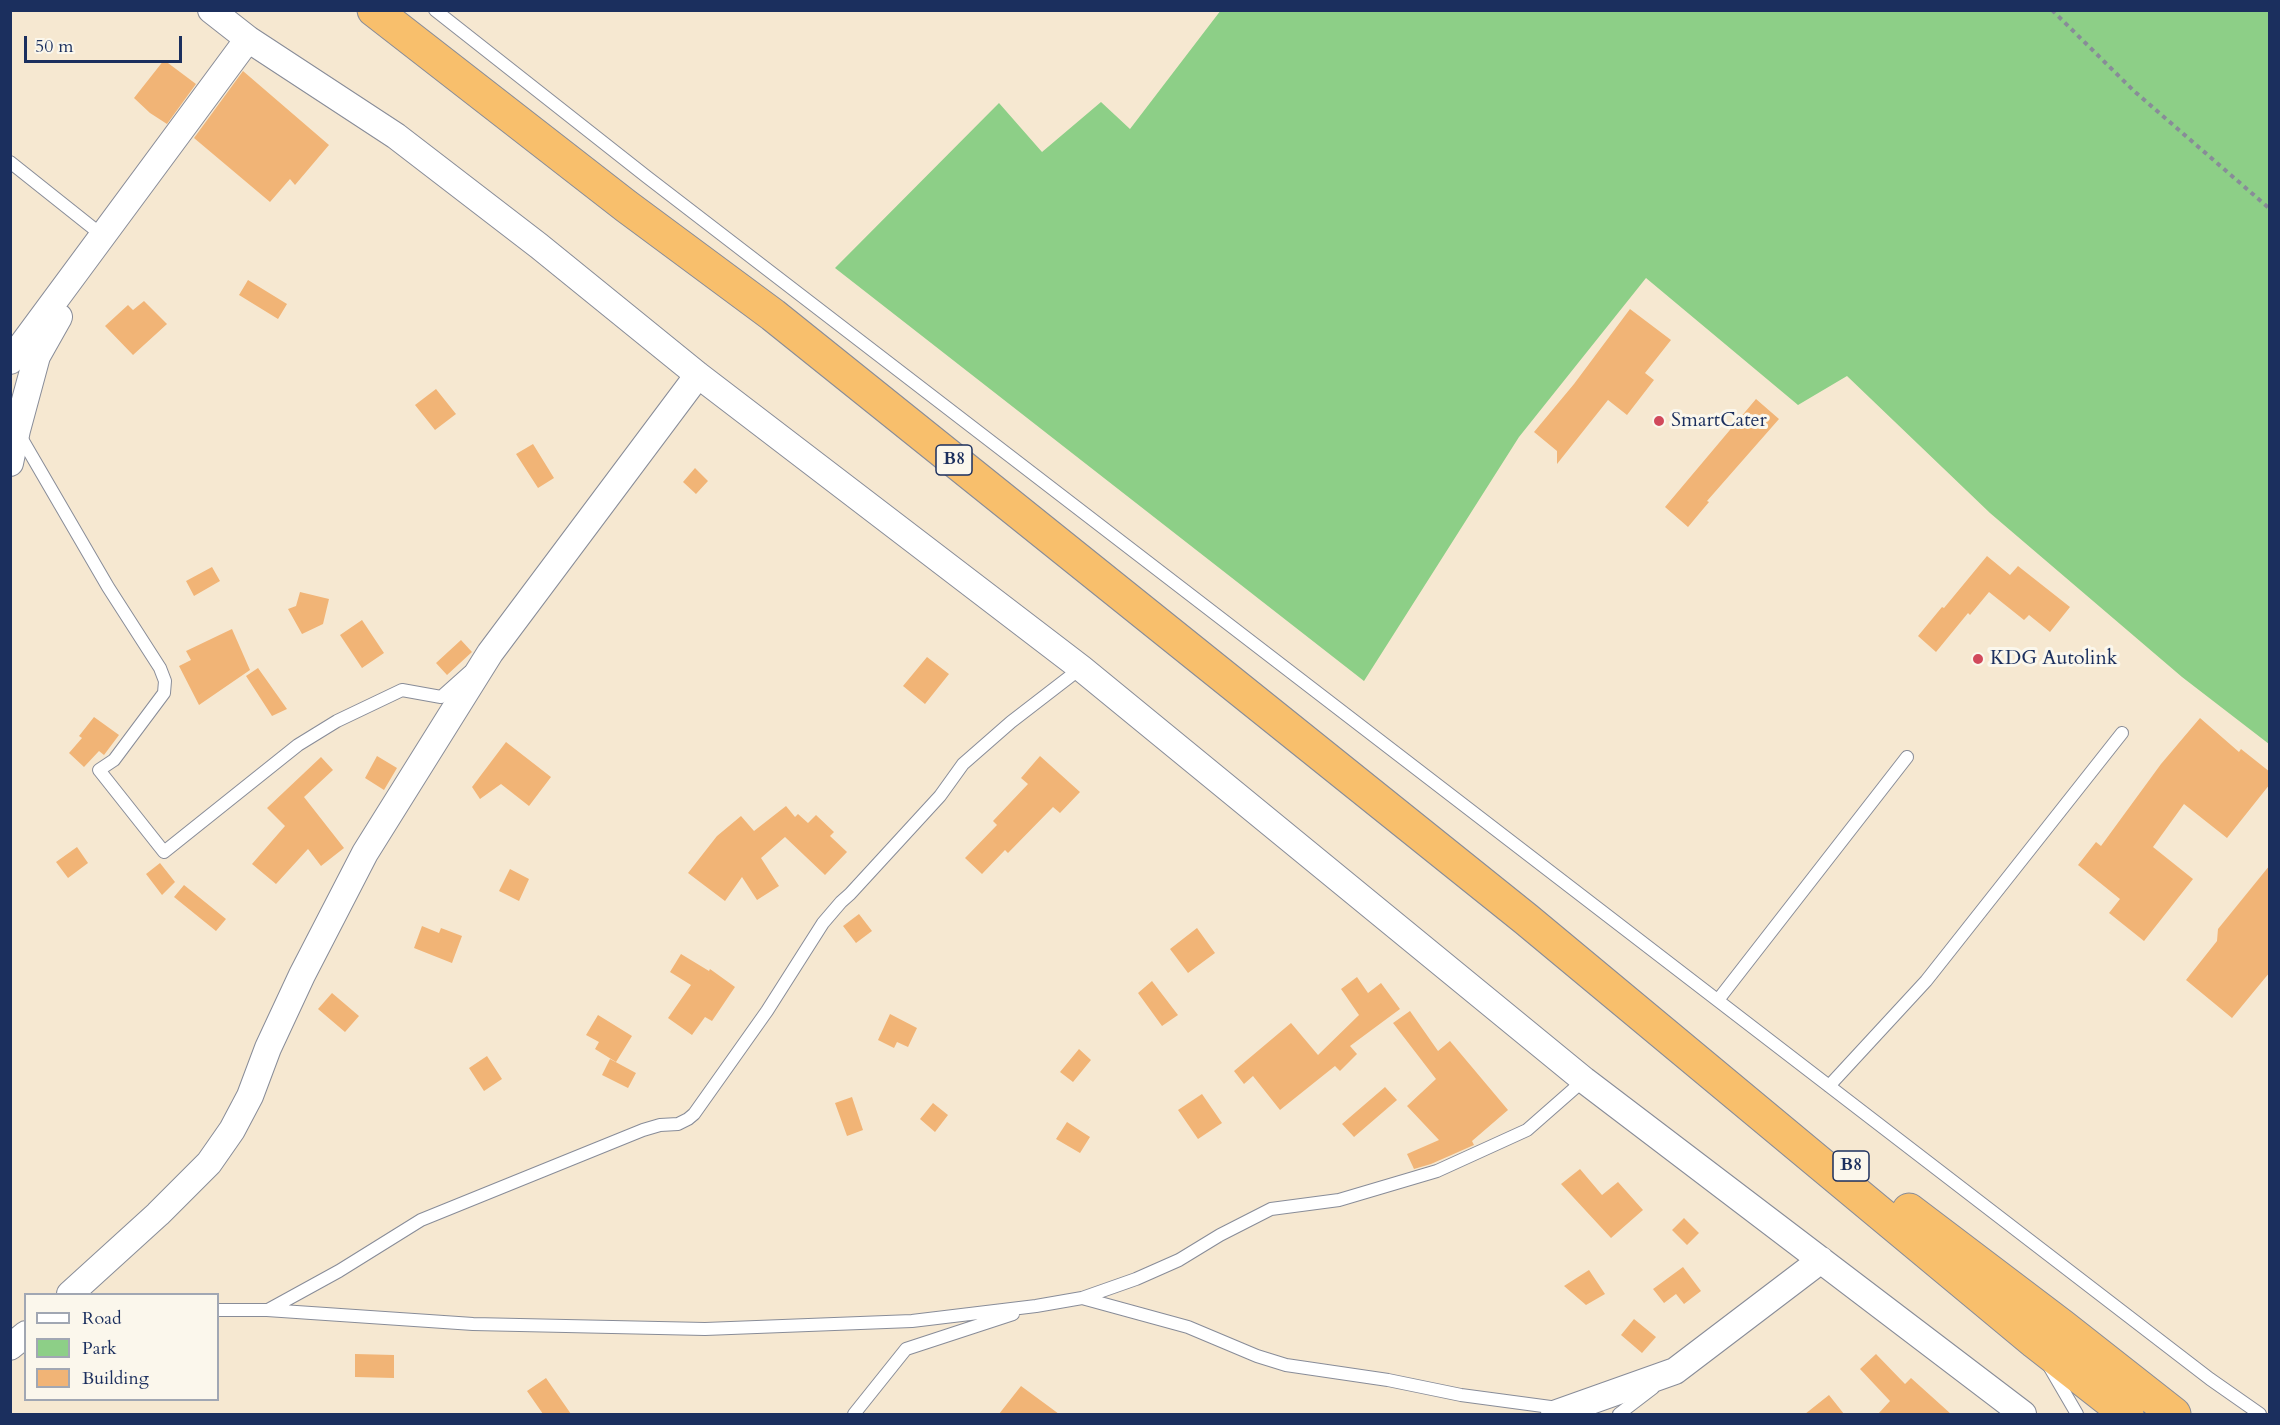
<!DOCTYPE html>
<html>
<head>
<meta charset="utf-8">
<style>
	body { margin:0 }
	#map { position:relative; width:2280px; height:1425px; overflow:hidden; background:#f6e8d1; font-family:Cardo,serif }
	canvas { display:block }
	.frame { position:absolute; inset:0; border:12px solid #1b2f5e; pointer-events:none }
	.legend { position:absolute; left:24px; top:1293px; width:195px; height:108px; box-sizing:border-box; background:#fbf7ec; border:2px solid #a1a7b3; margin:0; padding:8px 10px; list-style:none; font-size:18px; color:#1b2f5e }
	.legend li { display:flex; align-items:center; gap:12px; height:30px }
	.legend b { width:30px; border:2px solid #a1a7b3 }
	.scale { position:absolute; left:24px; top:36px; width:158px; height:27px; box-sizing:border-box; border:3px solid #1b2f5e; border-top:0; padding-left:8px; font-size:18px; line-height:21px; white-space:nowrap; color:#1b2f5e; -webkit-text-stroke:4px #fbf7ec; paint-order:stroke }
</style>
</head>
<body>
<div id="map">
<canvas width="2280" height="1425"></canvas>
<div class="frame"></div>
<ul class="legend">
<li><b style="height:8px;background:#fff"></b>Road</li>
<li><b style="height:16px;background:#8dcf87"></b>Park</li>
<li><b style="height:16px;background:#f1b476"></b>Building</li>
</ul>
<div class="scale">50 m</div>
</div>
<script>
const ctx = document.querySelector('canvas').getContext('2d');
ctx.lineJoin = 'round';
function fill(path, color) {
  ctx.fillStyle = color;
  ctx.fill(path, 'evenodd');
}
function toPath(rows) {
  const path = new Path2D();
  for (const r of rows) {
    path.moveTo(r[0], r[1]);
    for (let i = 2; i < r.length; i += 2) path.lineTo(r[i], r[i + 1]);
  }
  return path;
}
function strokePath(path, color, width, dash) {
  ctx.strokeStyle = color;
  ctx.lineWidth = width;
  ctx.lineCap = dash ? 'butt' : 'round';
  ctx.setLineDash(dash || []);
  ctx.stroke(path);
}
function write(font, color, halo, rows, align = 'center') {
  ctx.font = font + ' Cardo,serif';
  ctx.lineWidth = 6;
  ctx.setLineDash([]);
  ctx.textBaseline = 'middle';
  ctx.strokeStyle = halo;
  ctx.fillStyle = color;
  for (const [text, x, y, turn = 0] of rows) {
    ctx.save();
    ctx.translate(x, y);
    ctx.rotate((+turn || 0) * Math.PI / 180);
    ctx.textAlign = isNaN(turn) ? turn : align;
    if (halo) ctx.strokeText(text, 0, 0);
    ctx.fillText(text, 0, 0);
    ctx.restore();
  }
}
const green = toPath([
	[1221,10,2269,11,2269,744,2182,677,1990,513,1847,376,1798,405,1646,278,1519,437,1364,681,835,268,999,103,1042,152,1101,102,1130,129]
]);
const building = toPath([
	[164,60,196,84,167,124,150,113,134,98],
	[243,71,329,145,295,185,290,179,270,202,194,138],
	[248,280,287,304,278,319,239,295],
	[144,301,167,324,133,355,105,326,128,305,133,310],
	[1630,309,1671,340,1645,373,1654,380,1627,415,1608,400,1557,464,1557,451,1534,432,1574,384],
	[436,389,456,414,435,430,415,405],
	[1756,399,1779,419,1707,501,1709,502,1688,527,1665,507],
	[533,444,554,478,538,488,516,454],
	[695,468,708,481,696,494,683,482],
	[1987,556,2010,575,2018,566,2070,607,2050,632,2029,615,2024,620,1989,592,1970,615,1968,613,1936,652,1918,636,1942,607,1944,608],
	[212,567,220,581,194,596,186,581],
	[300,592,329,599,323,624,302,634,288,609,296,606],
	[362,620,384,653,362,668,340,635],
	[232,629,250,670,199,705,179,666,191,660,186,651],
	[461,640,472,652,447,675,436,663],
	[927,657,949,674,925,704,903,686],
	[258,668,287,709,272,716,246,676],
	[94,717,119,735,104,755,99,751,84,767,69,753,82,738,79,736],
	[2200,718,2239,752,2241,749,2270,772,2270,784,2227,838,2184,804,2153,847,2193,879,2144,941,2109,913,2120,899,2078,865,2096,842,2101,846,2161,764],
	[506,742,551,777,529,806,501,784,480,799,472,787],
	[377,756,397,768,384,790,365,778],
	[1040,756,1080,792,1060,813,1053,807,1008,853,1005,850,982,874,965,858,997,825,993,821,1028,784,1021,778],
	[321,757,333,770,304,797,344,848,321,866,308,849,276,884,252,864,285,826,267,808],
	[786,806,795,817,798,814,808,823,816,815,834,832,830,836,847,852,825,875,785,837,761,858,779,886,757,900,742,877,725,901,688,873,717,836,741,816,754,831],
	[77,847,88,863,68,878,56,862],
	[160,863,175,882,162,895,146,874],
	[2270,865,2270,972,2232,1018,2186,980,2217,941,2218,929],
	[510,869,529,879,519,901,499,891],
	[184,885,226,919,216,931,174,897],
	[859,914,872,931,856,943,843,926],
	[422,926,439,933,441,928,462,936,452,963,414,948],
	[1197,928,1215,953,1188,973,1170,949],
	[681,954,709,971,710,969,735,987,712,1021,705,1017,692,1035,668,1018,691,985,670,972],
	[1357,977,1368,993,1381,983,1400,1009,1350,1046,1357,1054,1340,1071,1335,1066,1280,1110,1253,1076,1244,1084,1234,1071,1291,1023,1318,1055,1359,1015,1341,989],
	[1152,981,1178,1015,1162,1026,1138,993],
	[332,993,359,1016,345,1032,318,1009],
	[1410,1011,1438,1051,1450,1041,1508,1110,1472,1141,1474,1145,1431,1164,1414,1169,1407,1154,1439,1140,1407,1106,1436,1079,1393,1023],
	[890,1014,917,1028,908,1047,897,1042,894,1048,878,1040],
	[598,1015,632,1036,616,1062,595,1049,599,1042,586,1035],
	[1079,1049,1091,1060,1073,1082,1060,1072],
	[487,1056,502,1079,484,1091,469,1068],
	[610,1059,636,1073,628,1088,602,1075],
	[1385,1087,1397,1100,1354,1137,1342,1124],
	[1202,1094,1222,1123,1198,1139,1178,1110],
	[852,1097,863,1130,847,1136,835,1103],
	[933,1103,948,1115,935,1132,920,1119],
	[1067,1122,1090,1137,1080,1153,1056,1139],
	[1580,1169,1602,1195,1618,1182,1643,1210,1611,1238,1561,1184],
	[1684,1218,1699,1233,1687,1245,1672,1230],
	[1683,1267,1701,1291,1684,1304,1676,1294,1664,1303,1653,1289],
	[1589,1270,1605,1294,1586,1305,1564,1286],
	[1634,1319,1656,1337,1642,1353,1621,1335],
	[355,1354,394,1355,394,1378,355,1377],
	[1876,1354,1905,1384,1911,1378,1951,1414,1878,1414,1890,1401,1860,1369],
	[546,1378,571,1414,543,1414,527,1391],
	[1021,1386,1059,1414,999,1414],
	[1829,1395,1844,1414,1805,1414]
]);
const path = toPath([
	[2052,10,2134,91,2270,209]
]);
const lane = toPath([
	[435,10,647,177,2210,1379,2260,1414],
	[10,162,103,236],
	[19,434,108,587,160,668,165,681,164,693,114,760,99,770,164,852,298,745,337,721,402,690,441,697,469,672],
	[1718,1000,1907,757],
	[1829,1086,1926,981,2122,733],
	[1082,1298,1188,1327,1257,1356,1286,1365,1388,1380,1461,1395,1558,1408],
	[218,1310,267,1310,473,1324,705,1329,912,1321,1036,1306,1082,1298,1136,1279,1179,1260,1220,1235,1271,1209,1339,1200,1437,1171,1527,1130,1584,1080],
	[268,1310,339,1271,421,1220,643,1130,660,1125,678,1124,688,1119,694,1114,767,1011,823,923,841,902,850,894,940,796,963,764,1011,722,1081,668],
	[2049,1366,2077,1414],
	[854,1414,906,1349,1013,1314],
	[1619,1414,1653,1388]
]);
const street = toPath([
	[211,10,248,39,396,136,539,246,698,375,1081,668,1584,1080,2023,1414],
	[10,361,248,39],
	[10,463,17,430,37,356,59,317],
	[70,1294,158,1214,209,1163,232,1130,250,1096,268,1048,302,975,365,853,490,653,698,375],
	[10,1347,26,1334],
	[1554,1414,1675,1371,1821,1260]
]);
const highway = toPath([
	[374,10,626,206,773,315,1526,919,2035,1342,2127,1414],
	[1909,1210,2062,1326,2174,1414]
]);
const markers = [
	[1659,421,6,"#d1495b"],
	[1978,659,6,"#d1495b"]
];
const shields = [
	[954,460,36],
	[1851,1166,36]
];
const shieldNames = [
	["B8",954,460],
	["B8",1851,1166]
];
const poiNames = [
	["SmartCater",1671,421],
	["KDG Autolink",1990,659]
];
fill(green, '#8dcf87');
fill(building, '#f1b476');
strokePath(lane, '#888c98', 14);
strokePath(street, '#888c98', 28);
strokePath(highway, '#888c98', 35);
strokePath(path, '#888c98', 4, [4.5, 4.5]);
strokePath(lane, '#fff', 12);
strokePath(street, '#fff', 26);
strokePath(highway, '#f8bf6c', 33);
for (const [x, y, r, color] of markers) {
  const dot = new Path2D();
  dot.arc(x, y, r, 0, 2 * Math.PI);
  ctx.fillStyle = color;
  ctx.fill(dot);
  strokePath(dot, '#fbf7ec', 2);
}
for (const [x, y, w] of shields) {
  const box = new Path2D();
  box.roundRect(x - w / 2, y - 15, w, 30, 4.5);
  ctx.fillStyle = '#fbf7ec';
  ctx.fill(box);
  strokePath(box, '#1b2f5e', 1.5);
}
write('bold 18px', '#1b2f5e', null, shieldNames);
write('20px', '#1b2f5e', '#fbf7ec', poiNames, 'left');
</script>
</body>
</html>
